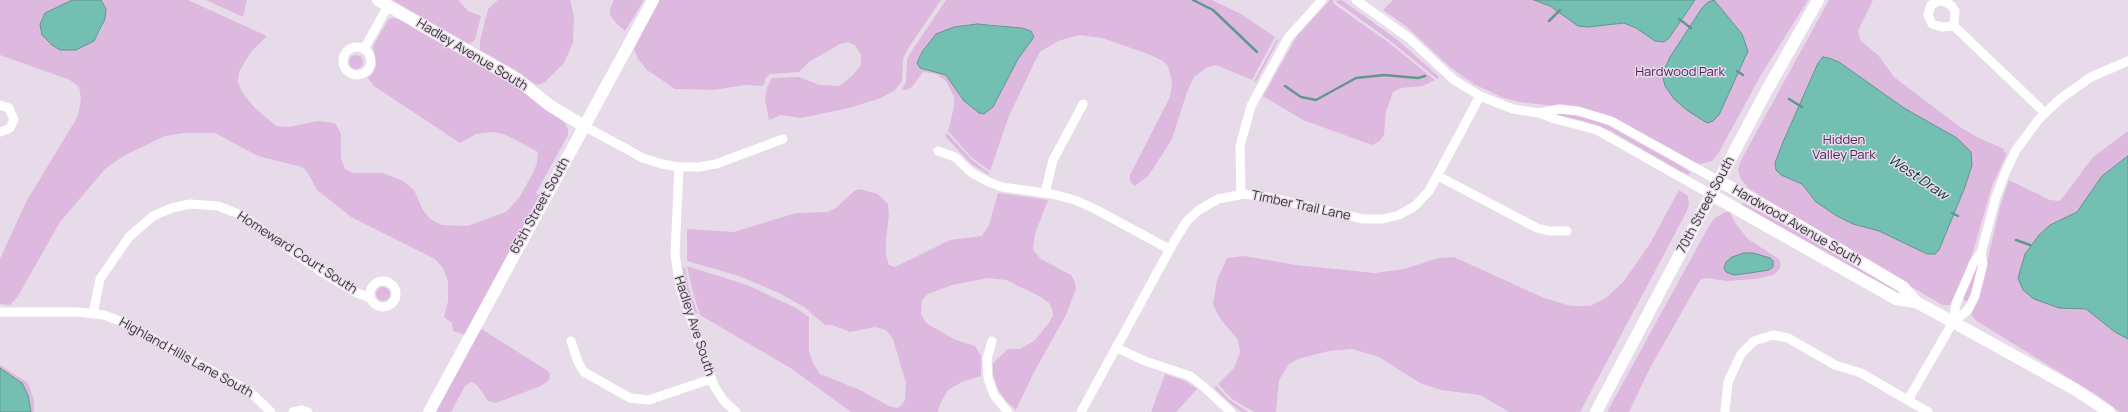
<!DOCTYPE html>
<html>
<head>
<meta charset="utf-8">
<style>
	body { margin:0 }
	canvas { display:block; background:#e8dbe9 }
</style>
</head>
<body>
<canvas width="2128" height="412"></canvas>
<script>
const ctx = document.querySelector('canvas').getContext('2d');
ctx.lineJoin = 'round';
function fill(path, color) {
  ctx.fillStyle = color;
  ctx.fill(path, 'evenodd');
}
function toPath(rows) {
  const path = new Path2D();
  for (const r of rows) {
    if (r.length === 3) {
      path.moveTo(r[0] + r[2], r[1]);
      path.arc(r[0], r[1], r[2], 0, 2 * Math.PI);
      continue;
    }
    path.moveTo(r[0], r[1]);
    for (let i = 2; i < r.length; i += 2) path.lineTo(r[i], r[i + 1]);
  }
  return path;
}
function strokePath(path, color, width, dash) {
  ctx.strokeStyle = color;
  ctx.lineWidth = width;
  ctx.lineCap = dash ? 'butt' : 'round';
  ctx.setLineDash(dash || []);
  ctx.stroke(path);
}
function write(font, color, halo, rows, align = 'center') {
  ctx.font = font + ' Manrope,sans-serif';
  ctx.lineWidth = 3;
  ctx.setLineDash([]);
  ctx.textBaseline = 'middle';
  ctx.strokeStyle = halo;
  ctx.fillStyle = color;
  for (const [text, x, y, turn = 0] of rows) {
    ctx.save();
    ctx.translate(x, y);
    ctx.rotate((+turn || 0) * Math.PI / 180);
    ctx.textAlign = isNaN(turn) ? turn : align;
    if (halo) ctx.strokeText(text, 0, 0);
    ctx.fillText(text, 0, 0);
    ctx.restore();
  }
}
const green = toPath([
	[0,0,72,0,48,11,42,17,76,50,96,38,102,28,106,9,101,0,188,0,267,36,250,53,239,72,238,82,242,92,254,107,276,126,289,127,317,121,335,123,341,134,341,158,345,169,353,173,383,173,403,181,414,190,423,210,430,219,442,225,467,226,506,212,519,198,533,173,537,163,538,152,506,135,494,132,476,134,460,143,374,86,368,78,373,73,376,66,373,46,388,20,392,18,398,19,518,88,564,122,568,129,568,135,536,193,540,195,465,335,453,331,452,323,444,317,448,301,448,282,443,268,435,259,351,217,317,190,308,173,302,167,258,156,215,133,184,133,165,136,125,155,105,169,60,222,18,296,10,305,0,304,0,259,26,202,78,116,81,99,79,87,70,80,0,55],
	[206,0,247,0,243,17],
	[392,0,458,0,468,11,481,16,475,40,469,44],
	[498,0,570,0,574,16,573,43,564,63,544,83,536,85,515,70,480,50,480,41,488,9],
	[614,0,644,0,625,31,616,23,610,15,610,9],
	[659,0,941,0,907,50,903,59,902,81,895,90,881,98,849,108,801,118,781,115,769,120,765,100,767,87,772,78,799,77,820,85,839,86,852,76,861,65,861,55,855,45,848,42,840,44,809,62,799,72,770,74,766,78,763,86,745,85,714,90,675,89,647,70,638,59,634,49],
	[946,0,1212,0,1241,14,1275,37,1252,80,1216,65,1206,68,1194,77,1187,92,1172,139,1149,175,1135,186,1130,182,1130,175,1170,97,1172,82,1168,66,1163,61,1148,54,1102,38,1079,35,1058,41,1040,52,1036,59,1009,116,990,171,972,158,948,131,954,107,954,97,946,81,936,74,923,72,912,87,906,90,902,89,906,82,907,60,911,52],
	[988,24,1022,28,1031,31,1034,37,1020,55,996,102,987,113,976,111,964,101,951,80,944,74,920,68,917,64,920,55,936,34,960,26],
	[1330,0,1333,0,1334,4,1388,42,1435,80,1423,86,1401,88,1393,92,1386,112,1384,135,1380,141,1372,145,1303,120,1263,96,1297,36],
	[1342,0,1399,41,1439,77,1437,79,1389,40,1335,1],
	[1393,0,1808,0,1761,75,1718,154,1712,161,1700,164,1691,161,1618,120,1564,107,1519,102,1501,97,1474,84,1450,67,1407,27,1383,10],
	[1829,0,1873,0,1858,31,1861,41,1878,55,1894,77,1960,127,1977,137,2004,149,2003,151,2007,153,1992,186,1970,262,1950,305,1942,305,1831,239,1748,188,1740,178,1738,170,1740,162],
	[1277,39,1278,41,1256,82,1254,81],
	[356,62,7],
	[1556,113,1576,115,1606,124,1681,166,1690,172,1688,175,1680,171,1609,130,1583,121,1557,116],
	[2128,131,2128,412,2120,412,2098,396,1975,320,1971,314,1984,274,2001,203,2009,180,2050,200,2060,201,2093,157],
	[947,133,971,159,989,173,989,175,970,163,945,136],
	[859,189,878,194,888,204,889,215,886,239,886,256,889,265,895,267,950,240,982,236,989,225,998,193,1048,200,1035,234,1033,250,1041,259,1071,275,1074,280,1076,288,1066,315,1034,372,1016,410,1006,401,998,390,993,375,993,363,1008,349,1020,349,1034,341,1049,323,1053,315,1052,309,1049,303,1039,296,1006,280,988,278,952,285,928,294,922,300,921,314,926,323,956,340,975,346,981,356,981,376,962,382,948,390,940,404,938,412,851,412,792,369,700,315,692,289,687,266,747,285,796,308,809,317,809,352,813,363,820,374,860,390,889,406,897,408,902,405,905,400,906,383,893,339,886,330,875,327,850,332,832,325,825,325,804,307,779,293,739,276,687,261,687,229,734,232,796,213,827,212,836,208,854,191],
	[1679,190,1688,196,1689,204,1687,211,1580,412,1509,412,1480,395,1441,390,1420,383,1379,357,1352,349,1329,351,1298,359,1289,364,1279,380,1276,412,1254,412,1232,399,1218,384,1234,368,1240,352,1238,340,1219,317,1213,304,1217,280,1227,258,1244,256,1296,265,1375,273,1404,269,1438,258,1454,257,1544,298,1571,306,1590,306,1606,298,1624,281,1651,242],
	[1743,203,1841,255,1899,290,1898,292,1843,263,1741,205],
	[1725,212,1730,212,1736,224,1748,239,1779,259,1781,265,1779,270,1773,275,1756,279,1727,281,1706,278,1700,280,1650,368,1629,412,1607,412,1710,224,1715,218],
	[1977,265,1979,265,1974,285,1968,301,1966,302,1963,299,1963,297],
	[685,267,689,289,698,314,695,313,686,287,683,268],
	[383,294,7],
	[480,328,548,371,550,374,549,380,541,386,496,403,488,401,477,385,471,382,465,386,451,412,434,412],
	[0,365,28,383,34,400,34,412,31,412,28,395,22,383,0,368],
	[1165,374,1185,381,1197,389,1176,412,1151,412],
	[1216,386,1230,400,1248,412,1242,412,1230,403,1214,388]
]);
const water = toPath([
	[72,0,101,0,106,9,105,19,94,41,76,50,60,50,52,45,42,35,40,24,45,13,72,0],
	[1534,0,1695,0,1669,38,1664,42,1655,41,1636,28,1624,23,1588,27,1578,26,1550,6,1534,0],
	[1714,0,1742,34,1748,51,1719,115,1713,121,1707,123,1688,111,1674,99,1665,86,1662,74,1670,57,1702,8,1708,2,1714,0],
	[977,24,1022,28,1031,31,1034,37,1018,59,993,107,984,114,979,113,964,101,946,75,920,68,917,63,922,52,936,34,954,27,977,24],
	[1823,57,1829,58,1839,62,1904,108,1957,138,1971,152,1972,165,1965,187,1939,250,1935,254,1927,254,1879,231,1853,224,1837,216,1816,202,1802,184,1781,175,1776,170,1775,163,1783,142,1818,63,1823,57],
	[2128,156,2128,339,2115,332,2086,309,2059,308,2034,299,2023,290,2018,278,2025,254,2039,235,2050,225,2077,212,2102,176,2128,156],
	[1744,253,1753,253,1770,258,1773,261,1773,267,1769,270,1750,273,1734,275,1726,272,1724,268,1726,262,1732,257,1744,253],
	[0,368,22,383,28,395,31,412,0,412,0,368]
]);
const stream = toPath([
	[1193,0,1213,10,1257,52],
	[1679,19,1691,28],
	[1549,21,1560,10],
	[1737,71,1743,75],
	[1285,86,1301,97,1316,100,1356,78,1384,75,1418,78,1425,76],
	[1789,99,1802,107],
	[1952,213,1958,216],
	[2016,240,2030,245]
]);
const street = toPath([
	[1356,0,1409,38,1454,80,1480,96,1513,109,1539,113,1555,119,1597,130,1712,195],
	[1954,26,1942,27,1932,24,1928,15,1931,5,1940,0,1951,5,1955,11,1954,26,2045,113],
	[357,61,14],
	[364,49,388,6],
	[0,105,9,108,14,120,10,128,0,132],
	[1539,113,1560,109,1578,111,1611,121,1719,181],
	[584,126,643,158,662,164,679,167,699,167,716,164,783,139],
	[938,151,955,157,972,173,989,182,1002,187,1052,194,1075,200,1095,209,1169,249],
	[679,167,675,254,680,288,714,386,724,401,736,412],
	[1438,176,1537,228,1549,231,1567,231],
	[1045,193,1053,160,1083,104],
	[1241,194,1240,146,1251,106,1288,38,1322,0],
	[383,294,13],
	[0,312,78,312,104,315,120,321,249,391,271,412],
	[93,314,100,279,129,237,153,216,172,208,190,204,218,206,241,215,323,273,355,292,370,298],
	[1953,322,1968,310,1975,296,1983,264,1981,253,1996,197,2005,173,2016,150,2039,119,2060,99,2091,77,2128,61],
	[571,341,578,362,584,372,630,398,649,400,711,379],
	[992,341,987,359,988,378,994,395,1008,412],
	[1117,348,1145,361,1190,376,1204,387,1231,412],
	[1908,400,1953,322,1956,304,1974,262,1981,253],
	[293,412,302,410,308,412],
	[1081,412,1175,240,1187,221,1199,210,1218,199,1244,194,1267,197,1363,219,1383,219,1399,215,1415,206,1429,191,1480,96],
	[1725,412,1728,382,1741,354,1754,341,1773,335,1788,338,1835,365,1861,373,1928,412]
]);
const secondary = toPath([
	[378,0,517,79,549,105,584,126],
	[1719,181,1786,218,1903,287,1916,302],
	[1712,195,1896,299,1916,302,1953,322,2076,390,2109,412],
	[429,412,653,0],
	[1596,412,1767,90,1818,0]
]);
const streetNames = [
	["Hadley Avenue South",472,55,31],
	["70th Street South",1706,205,-62],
	["65th Street South",540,206,-61],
	["Timber Trail Lane",1301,206,12],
	["Hardwood Avenue South",1797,226,30],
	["Homeward Court South",297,253,33],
	["Hadley Ave South",694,326,72],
	["Highland Hills Lane South",186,358,29]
];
const parkNames = [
	["Hardwood Park",1680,72],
	["Hidden",1844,140],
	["Valley Park",1844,155]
];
const waterNames = [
	["West Draw",1918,178,34]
];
fill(green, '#ddb9e0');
fill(water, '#73c0b2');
strokePath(water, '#62968e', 1);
strokePath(stream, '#62968e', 2.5);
strokePath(street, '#fff', 9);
strokePath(secondary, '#fff', 12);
write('13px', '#393439', '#e8dbe9', streetNames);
write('13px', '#55225a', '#e8dbe9', parkNames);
write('italic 14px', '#123731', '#e8dbe9', waterNames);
</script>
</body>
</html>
